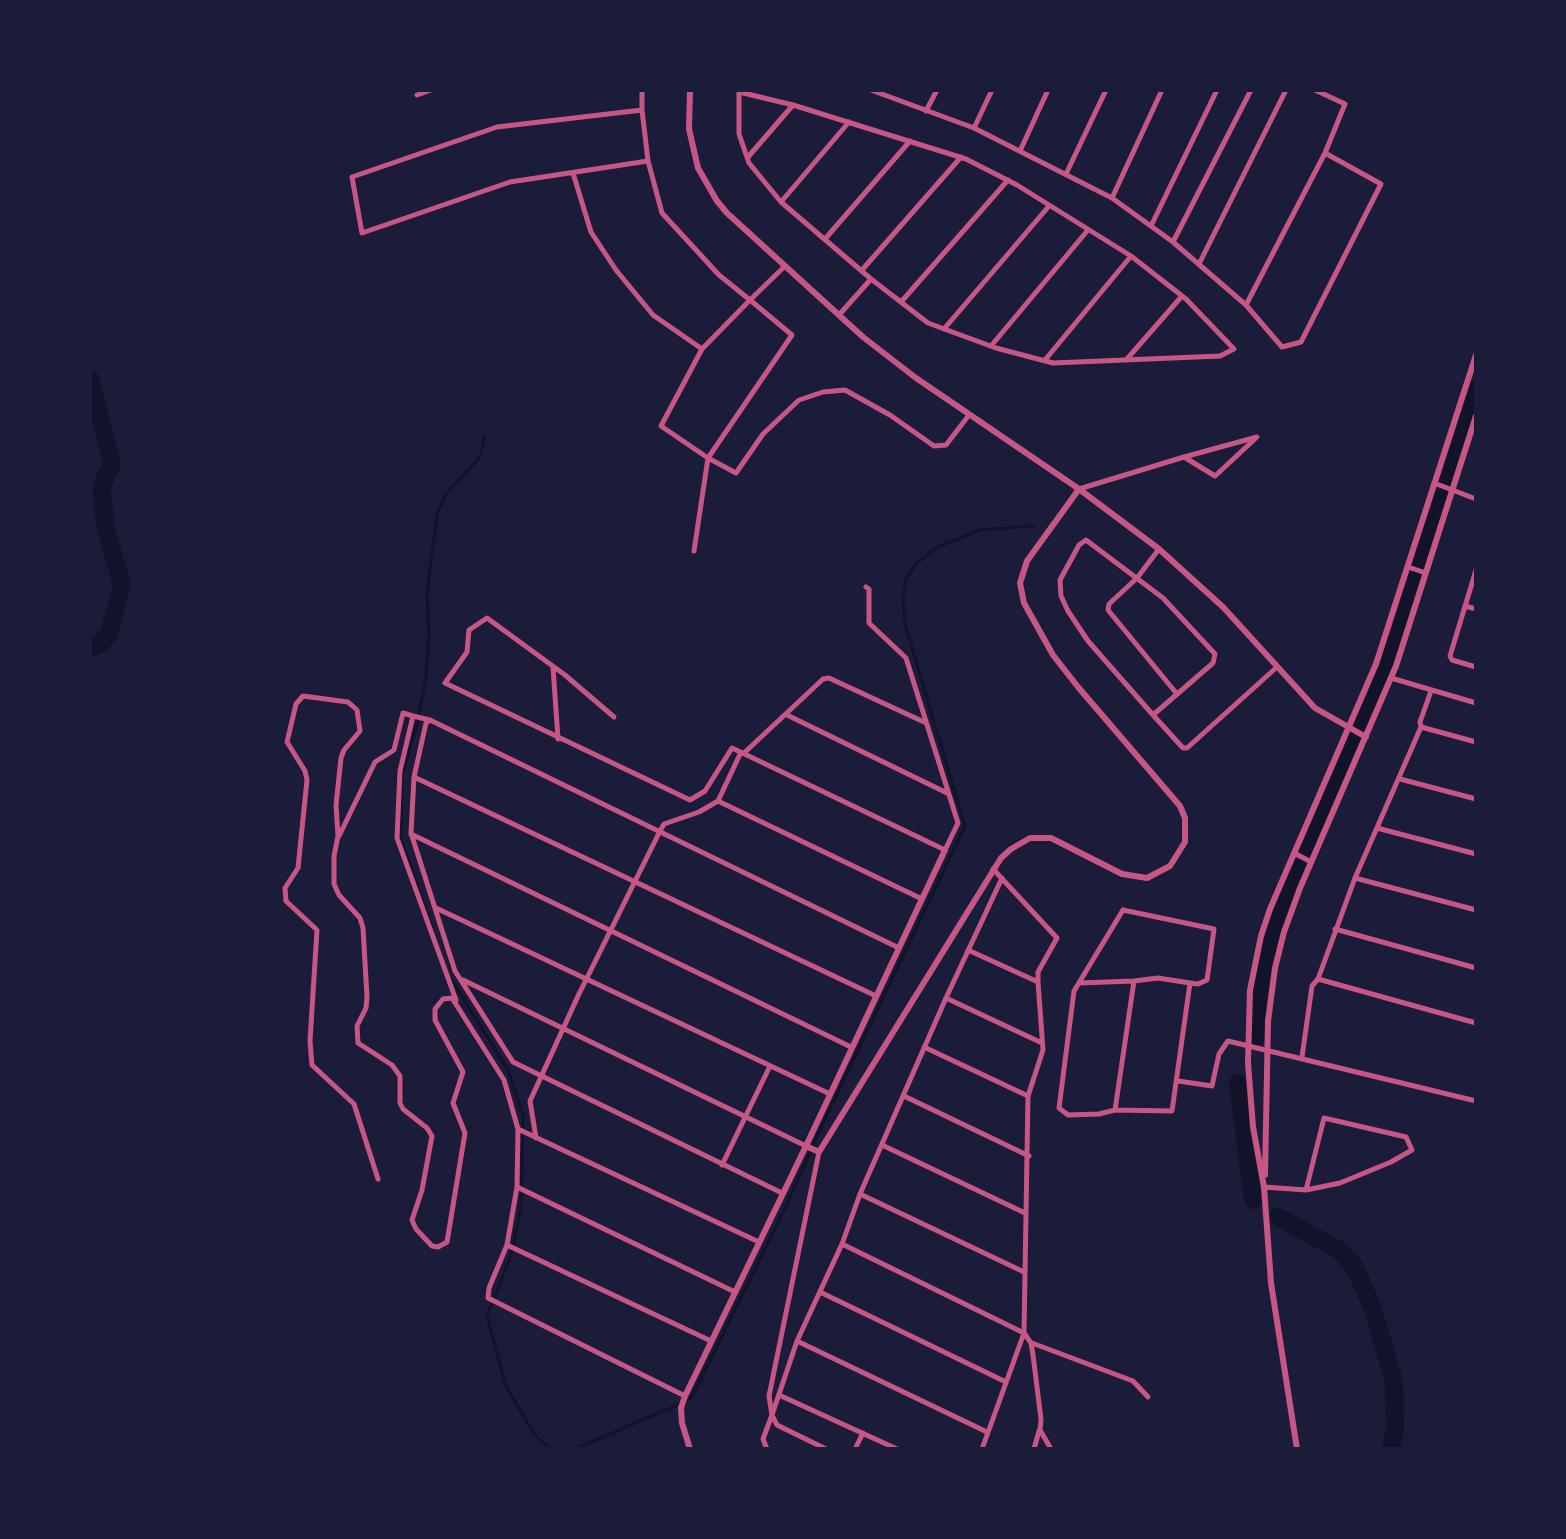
<!DOCTYPE html>
<html>
<head>
<meta charset="utf-8">
<style>
	body { margin:0 }
	#map { position:relative; width:1566px; height:1539px; overflow:hidden; background:#1b1b3a; font-family:Figtree,sans-serif }
	canvas { display:block }
	.frame { position:absolute; inset:0; border:92px solid #1b1b3a; pointer-events:none }
</style>
</head>
<body>
<div id="map">
<canvas width="1566" height="1539"></canvas>
<div class="frame"></div>
</div>
<script>
const ctx = document.querySelector('canvas').getContext('2d');
ctx.lineJoin = 'round';
function toPath(rows) {
  const path = new Path2D();
  for (const r of rows) {
    path.moveTo(r[0], r[1]);
    for (let i = 2; i < r.length; i += 2) path.lineTo(r[i], r[i + 1]);
  }
  return path;
}
function strokePath(path, color, width, dash) {
  ctx.strokeStyle = color;
  ctx.lineWidth = width;
  ctx.lineCap = dash ? 'butt' : 'round';
  ctx.setLineDash(dash || []);
  ctx.stroke(path);
}
const stream = toPath([
	[433,930,401,840,402,775,417,724,426,677,429,633,427,593,437,514,446,494,480,457,485,436],
	[451,979,508,1070,523,1115,521,1209,511,1255,487,1316,505,1384,534,1434,550,1449],
	[575,1449,689,1400,694,1393,788,1202,818,1134,965,826,905,624,903,597,906,579,916,564,936,548,979,530,1033,526]
]);
const river = toPath([
	[90,379,112,463,103,483,102,493,106,530,122,584,109,634,101,643,90,649],
	[1256,1037,1264,968,1281,908,1386,667,1476,388],
	[1238,1083,1253,1200],
	[1278,1217,1339,1250,1354,1266,1373,1309,1394,1382,1395,1430,1391,1449]
]);
const minor = toPath([
	[642,90,642,110,497,127,352,177,362,233,510,182,648,161,662,213,719,275,750,300,792,335,708,458,661,426,702,349,750,300,785,266],
	[871,90,974,128,1112,198,1173,242,1246,305,1282,347,1301,342,1381,184,1325,153,1345,104,1315,90],
	[739,92,793,105,966,159,1017,185,1131,256,1186,299,1234,349,1220,356,1053,363,996,348,928,323,871,279,781,202,749,163,739,134,739,92],
	[417,95,431,90],
	[642,110,648,161],
	[926,111,937,90],
	[974,128,992,90],
	[1020,151,1048,90],
	[748,157,793,105],
	[573,173,591,232,616,270,653,315,702,349],
	[1066,174,1106,90],
	[1112,198,1162,90],
	[781,202,849,122],
	[1151,226,1217,90],
	[825,239,910,141],
	[1173,242,1251,90],
	[1199,264,1286,90],
	[862,270,961,157],
	[901,302,1008,180],
	[1246,305,1325,153],
	[839,315,871,279],
	[944,329,1049,206],
	[991,346,1088,230],
	[1127,359,1182,296],
	[1045,360,1131,256],
	[1434,483,1476,499],
	[1079,489,1184,457,1257,437,1215,476,1184,457],
	[1159,549,1137,578,1109,604,1108,610,1177,694],
	[694,551,708,458,736,473,763,434,799,400,823,392,845,390,890,415,934,446,946,445,969,415],
	[1408,567,1426,573],
	[1476,570,1450,656,1452,660,1476,667],
	[1465,606,1476,609],
	[553,667,558,739],
	[1391,678,1476,703],
	[787,715,947,793],
	[1153,715,1213,663,1215,654,1163,598,1086,540,1079,545,1060,580,1061,596,1068,611,1088,641,1153,715,1183,748,1187,748,1277,667],
	[413,716,430,720],
	[614,717,565,675,487,618,469,630,467,652,445,683,690,800,705,791,732,748,945,850,958,823,906,658,869,623,869,589,866,587],
	[1421,727,1476,742],
	[744,753,823,679,829,678,924,722],
	[414,777,876,996],
	[1400,779,1476,799],
	[718,801,922,899],
	[1377,828,1476,854],
	[411,834,851,1047],
	[339,836,375,762,394,750,403,713,413,716,400,771,397,838,456,1000],
	[1294,853,1311,862],
	[993,869,1057,938,1038,972,1038,982],
	[1355,878,1476,910],
	[436,908,830,1094],
	[1123,910,1214,929,1207,980,1198,984,1190,983,1172,1111,1115,1110,1099,1114,1068,1115,1059,1108,1074,991,1123,910],
	[1335,929,1476,968],
	[968,950,1038,982,1043,1050,1028,1096,1024,1333,1031,1343,1033,1355,1041,1419,1040,1430,1051,1449],
	[1318,979,1476,1023],
	[463,980,806,1146],
	[1080,983,1134,981],
	[946,998,1042,1043],
	[924,1047,1028,1096],
	[1302,1057,1312,986,1318,979,1355,878,1421,727,1420,722,1431,691],
	[1178,1081,1212,1086,1219,1054,1228,1041,1476,1101],
	[904,1096,1029,1156],
	[1115,1110,1134,981,1158,978,1190,983],
	[518,1129,759,1242],
	[536,1138,530,1101,578,996,660,831,664,824,699,812,718,801,741,752],
	[882,1145,1025,1213],
	[722,1165,769,1068],
	[378,1179,354,1104,312,1065,310,1041,317,930,286,901,285,888,298,868,307,780,305,771,287,742,296,704,303,696,348,702,357,710,360,731,344,750,341,758,336,805,338,836,334,856,334,884,339,895,360,918,363,928,367,997,366,1008,357,1026,358,1043,392,1065,400,1076,400,1103,403,1109,427,1128,432,1136,422,1190,412,1220,416,1229,432,1246,438,1247,447,1242,465,1133,453,1103,463,1072,435,1020,435,1009,443,999,452,998,504,1080,518,1129,517,1187,507,1245,489,1288,488,1298,685,1396],
	[517,1187,735,1292],
	[1264,1187,1306,1190,1324,1118,1406,1137,1412,1150,1391,1162,1340,1183,1306,1190],
	[782,1193,513,1062,455,971,411,833,414,777,426,723,430,720,899,948],
	[860,1194,1024,1272],
	[842,1244,1024,1333,982,1449],
	[507,1245,711,1341],
	[820,1292,1006,1382],
	[797,1341,987,1432],
	[1032,1343,1133,1381,1148,1397],
	[779,1395,897,1449],
	[767,1449,763,1439,772,1415,769,1396,819,1152],
	[826,1449,777,1425,772,1415,797,1341,842,1244,860,1194,946,998,1002,878],
	[855,1449,863,1433],
	[1034,1449,1039,1431]
]);
const tertiary = toPath([
	[690,90,689,129,698,168,717,201,727,213,863,337,916,378,1079,489,1159,549,1223,607,1315,708,1366,737],
	[806,1146,945,850],
	[1265,1175,1268,1021,1275,968,1284,932,1300,888,1396,666,1476,416],
	[690,1449,682,1423,681,1408,685,1396,806,1146,819,1152,1001,858,1011,849,1030,838,1051,838,1122,874,1147,878,1170,866,1185,842,1185,818,1180,806,1078,687,1053,655,1024,603,1020,583,1027,561,1079,489],
	[1297,1449,1271,1283,1264,1187,1253,1127,1248,1063,1250,990,1261,936,1270,909,1376,664,1476,355]
]);
strokePath(stream, '#12122b', 3);
strokePath(river, '#12122b', 18);
strokePath(minor, '#c65784', 5);
strokePath(tertiary, '#c65784', 6);
</script>
</body>
</html>
